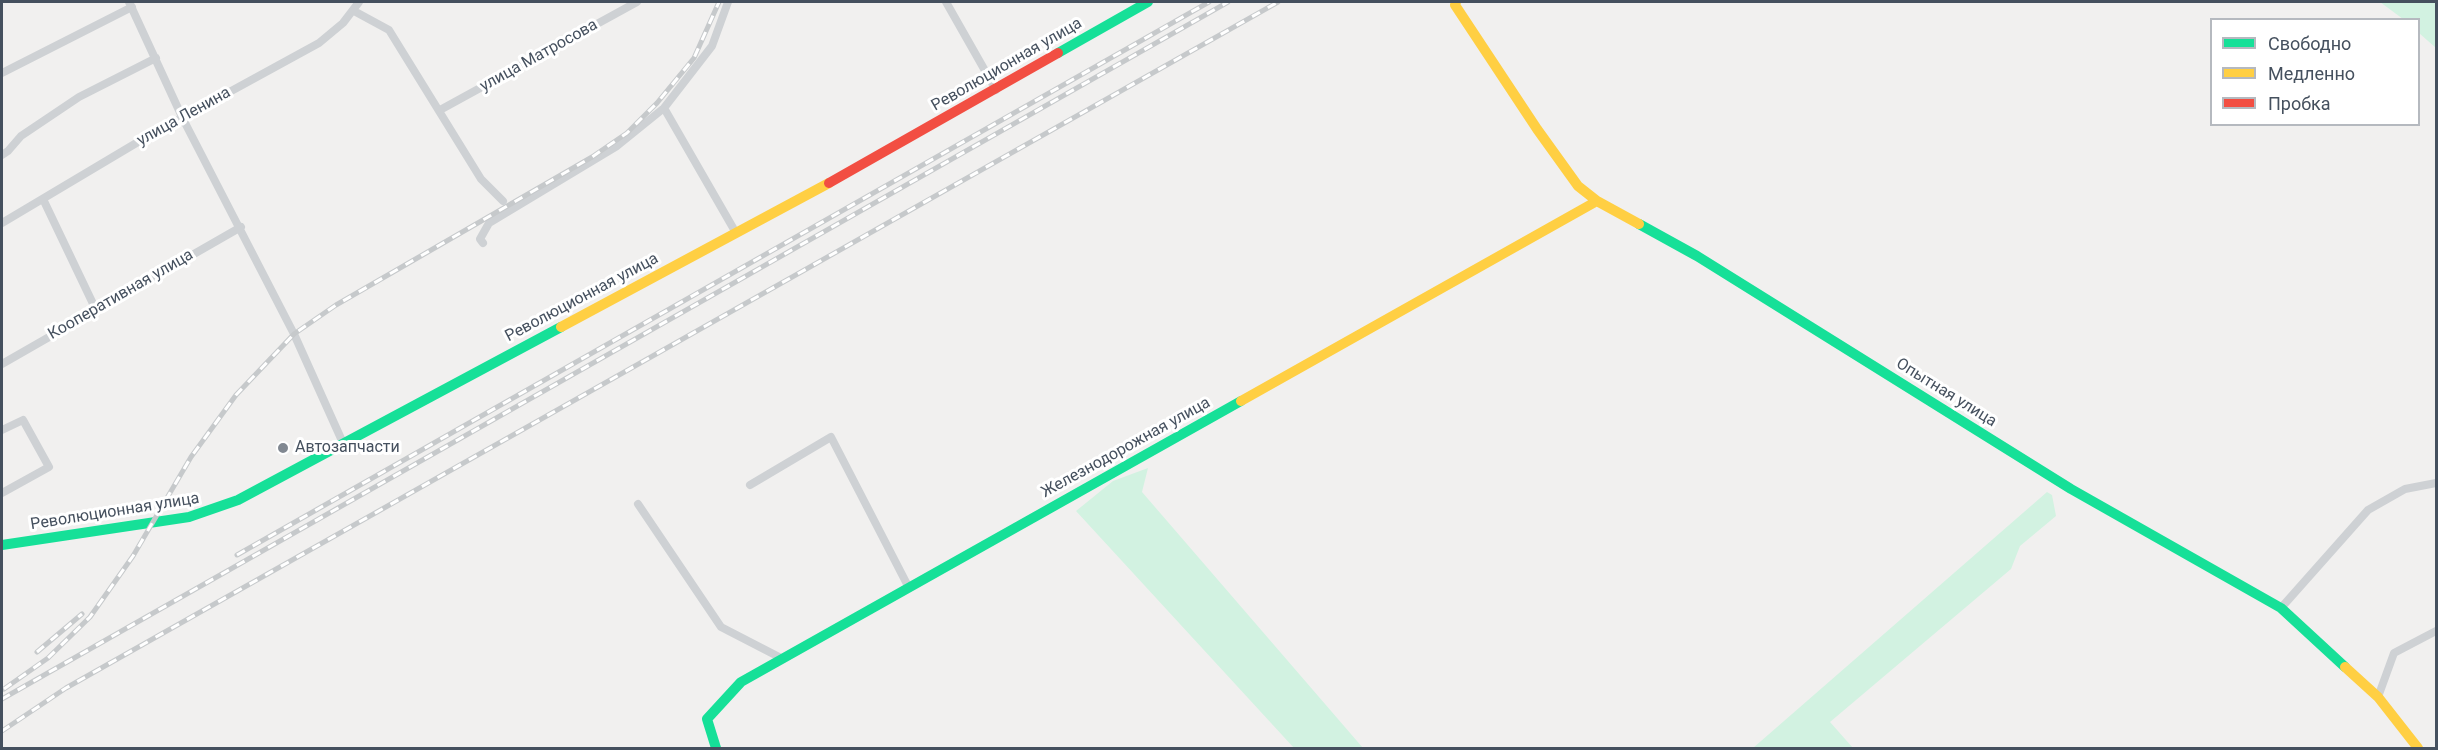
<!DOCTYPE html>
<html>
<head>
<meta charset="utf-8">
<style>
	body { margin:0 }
	#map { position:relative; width:2438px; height:750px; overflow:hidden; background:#f1f0ef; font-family:Roboto,sans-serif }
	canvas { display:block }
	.frame { position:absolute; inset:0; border:3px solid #45505e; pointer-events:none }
	.legend { position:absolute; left:2210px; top:18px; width:210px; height:108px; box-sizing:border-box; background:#fff; border:2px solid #b5b9bf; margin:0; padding:8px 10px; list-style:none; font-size:18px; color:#45505e }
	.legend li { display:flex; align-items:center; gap:12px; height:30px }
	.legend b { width:30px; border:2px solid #b5b9bf }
</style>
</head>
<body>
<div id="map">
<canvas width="2438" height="750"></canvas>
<div class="frame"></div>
<ul class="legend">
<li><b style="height:8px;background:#16e098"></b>Свободно</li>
<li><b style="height:8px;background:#ffcf43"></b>Медленно</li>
<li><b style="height:8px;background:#f24e42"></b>Пробка</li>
</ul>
</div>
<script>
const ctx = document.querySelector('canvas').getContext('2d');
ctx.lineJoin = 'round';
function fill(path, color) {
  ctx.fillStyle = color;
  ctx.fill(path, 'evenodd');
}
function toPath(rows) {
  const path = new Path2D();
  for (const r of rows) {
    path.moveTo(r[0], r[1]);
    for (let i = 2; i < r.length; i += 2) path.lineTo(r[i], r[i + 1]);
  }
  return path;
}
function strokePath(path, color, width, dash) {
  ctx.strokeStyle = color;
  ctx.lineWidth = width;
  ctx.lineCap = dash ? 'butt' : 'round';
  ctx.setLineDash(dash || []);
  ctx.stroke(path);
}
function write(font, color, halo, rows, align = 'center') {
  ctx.font = font + ' Roboto,sans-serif';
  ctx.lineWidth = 6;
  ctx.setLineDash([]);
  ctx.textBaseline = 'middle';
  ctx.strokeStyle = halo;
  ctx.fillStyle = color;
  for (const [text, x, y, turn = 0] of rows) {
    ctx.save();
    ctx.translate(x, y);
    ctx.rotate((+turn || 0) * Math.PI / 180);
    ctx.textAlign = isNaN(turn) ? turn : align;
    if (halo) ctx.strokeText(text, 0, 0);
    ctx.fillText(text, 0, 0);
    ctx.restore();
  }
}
const green = toPath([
	[2380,2,2436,2,2436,48,2419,33,2418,20,2403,19],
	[1148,468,1142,492,1363,748,1294,748,1076,511,1113,481],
	[2047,492,2052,495,2056,516,2020,546,2011,569,1830,722,1853,748,1753,748]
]);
const street = toPath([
	[129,2,183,119,294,334,343,443],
	[946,2,996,90],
	[354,11,389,30,481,179,503,201],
	[2,73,132,7],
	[664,108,736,233],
	[440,110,637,2],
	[2,155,8,151,21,136,79,97,156,58],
	[43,199,96,310],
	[2,223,138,142,319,43,343,23,359,2],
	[483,243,480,239,489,223,617,146,664,108,712,46,728,2],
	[2,364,241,227],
	[2,430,23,420,49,467,2,493],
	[750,485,831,437,909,588],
	[638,504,721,627,783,659],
	[2281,608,2368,510,2405,489,2436,483],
	[2378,697,2394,653,2436,631]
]);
const fast = toPath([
	[1058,53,1148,2],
	[1639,224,1697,256,2071,489,2281,608,2345,667],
	[2,545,189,517,238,500,561,327],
	[716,748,707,719,741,682,1241,401]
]);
const slow = toPath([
	[1456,2,1455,5,1537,129,1578,186,1597,201,1639,224],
	[561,327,829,183],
	[1241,401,1597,201],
	[2345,667,2378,697,2418,748]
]);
const jam = toPath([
	[829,183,1058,53]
]);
const rail = toPath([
	[237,555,1209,2],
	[37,652,82,614],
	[4,689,48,658,90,617,133,556,191,457,236,395,294,334,336,305,592,157,627,133,657,103,694,58,719,2],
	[2,699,1228,2],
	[2,731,66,688,1278,2]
]);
const markers = [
	[283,448,6,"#818891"]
];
const streetNames = [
	["улица Матросова",539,56,-29],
	["Революционная улица",1007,65,-30],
	["улица Ленина",184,117,-29],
	["Кооперативная улица",121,295,-30],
	["Революционная улица",582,298,-28],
	["Опытная улица",1946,393,32],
	["Железнодорожная улица",1126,448,-29],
	["Революционная улица",115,512,-9]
];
const poiNames = [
	["Автозапчасти",295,448]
];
fill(green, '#d2f2e1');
strokePath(street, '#ced1d4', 8);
strokePath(fast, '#16e098', 10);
strokePath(slow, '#ffcf43', 10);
strokePath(jam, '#f24e42', 10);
strokePath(rail, '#c6c9cb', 5);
strokePath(rail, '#fff', 3, [9]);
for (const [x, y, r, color] of markers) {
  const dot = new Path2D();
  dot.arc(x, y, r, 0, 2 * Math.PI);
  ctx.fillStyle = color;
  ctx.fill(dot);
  strokePath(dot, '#fff', 2);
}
write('16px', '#45505e', '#fff', streetNames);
write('16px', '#45505e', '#fff', poiNames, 'left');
</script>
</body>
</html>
